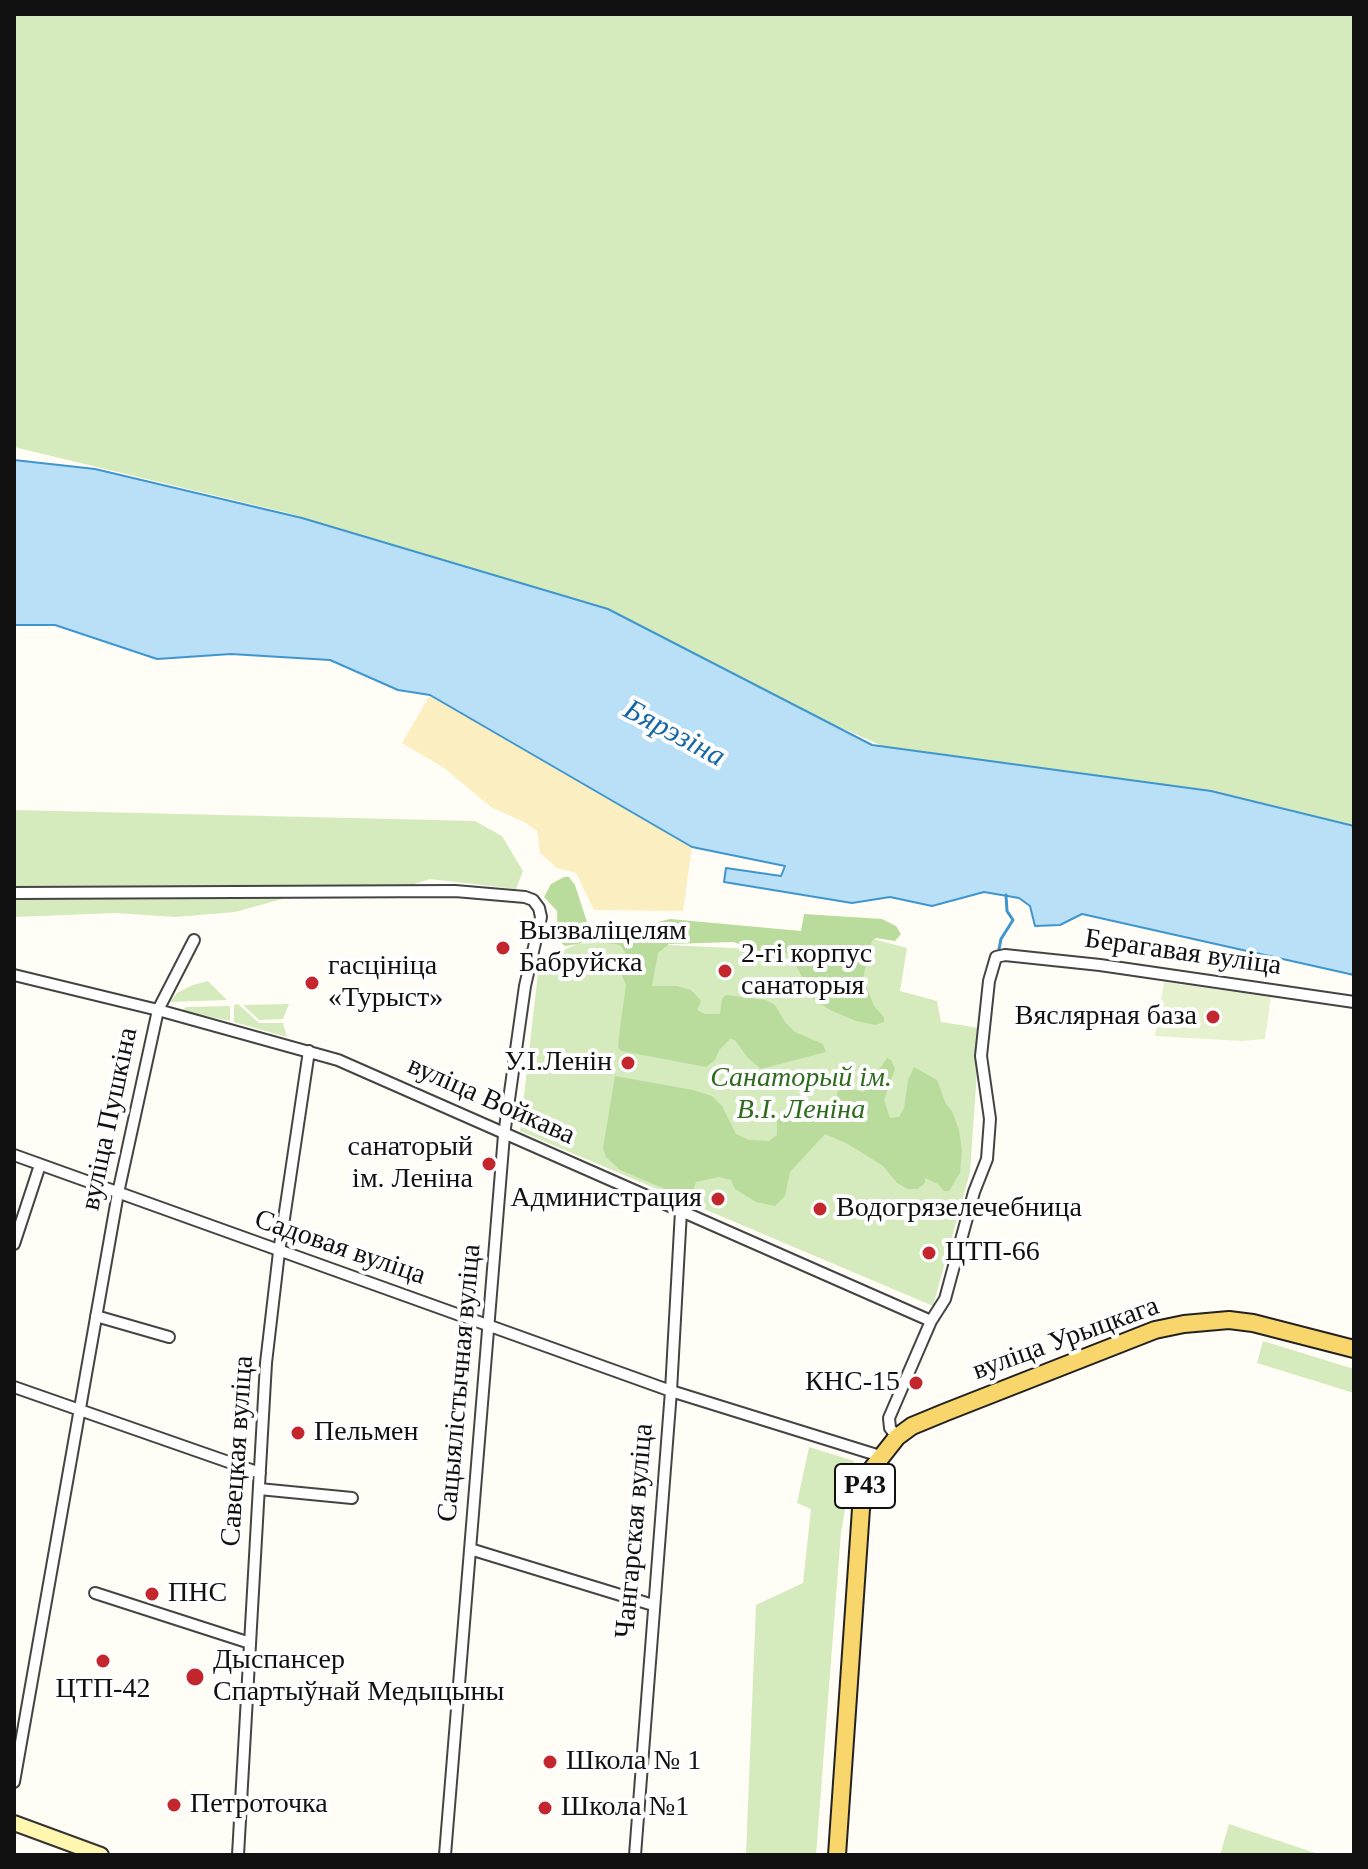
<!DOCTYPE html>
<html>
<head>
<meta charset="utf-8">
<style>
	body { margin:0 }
	#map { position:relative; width:1368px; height:1869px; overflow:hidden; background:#fffdf5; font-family:"Times New Roman",serif }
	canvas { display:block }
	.frame { position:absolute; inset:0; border:16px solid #111; pointer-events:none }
</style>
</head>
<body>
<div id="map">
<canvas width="1368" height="1869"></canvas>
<div class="frame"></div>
</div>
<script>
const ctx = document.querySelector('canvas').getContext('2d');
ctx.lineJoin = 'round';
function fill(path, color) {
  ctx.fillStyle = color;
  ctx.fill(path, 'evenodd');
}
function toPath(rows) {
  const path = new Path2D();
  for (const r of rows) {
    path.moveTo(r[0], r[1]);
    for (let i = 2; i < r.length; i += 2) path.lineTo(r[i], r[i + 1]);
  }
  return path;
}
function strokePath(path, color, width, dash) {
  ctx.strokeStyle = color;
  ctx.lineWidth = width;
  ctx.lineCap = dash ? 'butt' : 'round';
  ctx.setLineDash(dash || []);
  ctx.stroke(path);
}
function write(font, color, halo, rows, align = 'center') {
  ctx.font = font + ' "Times New Roman",serif';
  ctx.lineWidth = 8;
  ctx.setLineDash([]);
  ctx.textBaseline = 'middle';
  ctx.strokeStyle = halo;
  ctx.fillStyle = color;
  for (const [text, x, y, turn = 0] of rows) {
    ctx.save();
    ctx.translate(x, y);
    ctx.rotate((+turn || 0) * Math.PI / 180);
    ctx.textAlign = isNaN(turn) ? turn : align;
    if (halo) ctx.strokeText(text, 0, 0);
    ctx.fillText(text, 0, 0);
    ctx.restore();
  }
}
const green = toPath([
	[14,14,1354,14,1354,834,889,749,561,602,292,514,14,447],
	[14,810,475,821,502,836,523,871,516,889,430,879,396,890,304,893,235,912,175,917,115,913,14,917],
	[873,939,907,948,900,991,937,1001,941,1022,980,1028,970,1172,933,1306,520,1131,538,973,555,954,577,944,606,942,816,952],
	[208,981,227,1000,170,1002,177,993,193,985],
	[238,1004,259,1023,283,1023,287,1037,234,1022,234,1005],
	[289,1004,283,1019,259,1020,243,1005],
	[230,1006,230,1021,182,1011,186,1007],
	[1263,1341,1354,1369,1354,1393,1257,1363],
	[809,1447,854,1461,841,1532,816,1855,746,1855,756,1605,803,1583,811,1509,797,1503],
	[1229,1824,1321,1855,1220,1855]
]);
const forest = toPath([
	[564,877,569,877,575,885,587,922,591,924,606,922,631,929,670,919,801,931,804,914,882,919,896,926,901,934,895,941,876,938,872,941,864,974,865,983,874,1006,884,1017,884,1022,875,1025,856,1021,830,1010,812,998,790,953,751,950,734,942,669,944,658,953,652,986,677,986,691,990,701,1001,697,1010,705,1014,720,1014,722,999,726,995,766,1000,775,1005,785,1022,795,1032,823,1044,826,1052,761,1069,747,1057,735,1040,730,1039,720,1049,714,1061,706,1067,621,1051,618,1047,620,1028,626,985,622,976,628,957,621,946,616,944,589,942,565,946,558,940,557,911,544,897,551,884],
	[887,1058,891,1060,895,1069,884,1100,890,1118,899,1117,904,1108,908,1080,914,1067,937,1080,946,1104,952,1111,959,1130,962,1150,960,1173,949,1191,944,1191,938,1184,925,1178,925,1183,918,1189,908,1189,897,1183,883,1166,848,1144,825,1134,790,1172,785,1196,775,1206,756,1202,735,1189,731,1180,719,1177,696,1182,692,1195,684,1197,620,1170,606,1157,603,1148,615,1076,693,1090,712,1096,722,1106,736,1134,749,1140,769,1141,777,1135,777,1120,785,1115,830,1120,836,1107,837,1092,846,1088,864,1092]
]);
const sand = toPath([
	[430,695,692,847,683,911,594,910,576,873,557,868,540,853,537,831,524,822,491,807,444,768,402,743]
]);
const pitch = toPath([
	[1164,982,1271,997,1265,1039,1241,1041,1155,1036]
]);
const water = toPath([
	[14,460,95,469,302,518,608,609,872,745,1211,791,1354,826,1354,975,1082,914,1060,925,1035,926,1030,906,1019,898,984,892,932,906,890,897,852,903,724,882,726,868,781,876,785,866,692,847,430,695,398,690,330,660,231,654,157,659,55,625,14,625,14,460]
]);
const stream = toPath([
	[999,949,1001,939,1013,920,1007,911,1006,895]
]);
const minor = toPath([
	[14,893,455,891,525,897,533,900,539,908,541,917,525,986,504,1135,445,1855],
	[14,975,158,1010,338,1060,931,1321],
	[14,1155,671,1391,880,1456],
	[14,1244,40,1165],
	[96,1316,169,1337],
	[14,1387,260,1473],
	[897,1437,890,1428,889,1418,931,1321,945,1299,974,1192,987,1159,990,1119,981,1056,989,981,996,957,1005,955,1100,965,1354,1002],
	[259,1489,352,1498],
	[470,1549,653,1605],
	[95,1593,250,1643],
	[14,1782,118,1193,158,1010,194,940],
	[238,1855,266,1363,279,1252,309,1051],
	[635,1855,671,1391,681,1211]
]);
const secondary = toPath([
	[14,1823,101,1855]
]);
const primary = toPath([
	[837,1855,861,1509,871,1470,897,1437,912,1426,946,1412,1155,1330,1184,1324,1229,1320,1253,1323,1354,1349]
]);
const markers = [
	[503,948,8,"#c4262e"],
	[725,971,8,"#c4262e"],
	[312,983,8,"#c4262e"],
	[1213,1017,8,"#c4262e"],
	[628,1063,8,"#c4262e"],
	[489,1164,8,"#c4262e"],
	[718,1199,8,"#c4262e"],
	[820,1209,8,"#c4262e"],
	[929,1253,8,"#c4262e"],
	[916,1383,8,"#c4262e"],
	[298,1433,8,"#c4262e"],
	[152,1594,8,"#c4262e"],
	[103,1661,8,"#c4262e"],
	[195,1677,10,"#c4262e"],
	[550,1762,8,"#c4262e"],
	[174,1805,8,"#c4262e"],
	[545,1808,8,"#c4262e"]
];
const shields = [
	[865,1486,60]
];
const shieldNames = [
	["Р43",865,1486]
];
const poiNames = [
	["Вызваліцелям",519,932],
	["Бабруйска",519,964],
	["2-гі корпус",741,955],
	["санаторыя",741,987],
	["гасцініца",328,967],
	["«Турыст»",328,999],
	["Вяслярная база",1197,1017,"right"],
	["У.І.Ленін",612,1063,"right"],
	["санаторый",473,1148,"right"],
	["ім. Леніна",473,1180,"right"],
	["Администрация",702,1199,"right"],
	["Водогрязелечебница",836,1209],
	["ЦТП-66",945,1253],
	["КНС-15",900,1383,"right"],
	["Пельмен",314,1433],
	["ПНС",168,1594],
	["Дыспансер",213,1661],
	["Спартыўнай Медыцыны",213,1693],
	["ЦТП-42",103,1690,"center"],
	["Школа № 1",566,1762],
	["Петроточка",190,1805],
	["Школа №1",561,1808]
];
const streetNames = [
	["Берагавая вуліца",1183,953,8],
	["вуліца Войкава",491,1101,24],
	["вуліца Пушкіна",110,1119,-78],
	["Садовая вуліца",340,1248,19],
	["вуліца Урыцкага",1066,1339,-20],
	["Сацыялістычная вуліца",460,1383,-85],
	["Савецкая вуліца",238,1451,-86],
	["Чангарская вуліца",635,1531,-85]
];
const parkNames = [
	["Санаторый ім.",801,1079],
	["В.І. Леніна",801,1111]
];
const waterNames = [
	["Бярэзіна",674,734,28]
];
fill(green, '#d5ebbd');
fill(forest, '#b9dc9c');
fill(sand, '#fbeec1');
fill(pitch, '#e6f2cf');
fill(water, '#b9e0f7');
strokePath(water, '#3f96cf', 2);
strokePath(stream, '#3f96cf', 3);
strokePath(minor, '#444', 14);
strokePath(secondary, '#333', 18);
strokePath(primary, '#222', 20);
strokePath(minor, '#fff', 10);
strokePath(secondary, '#fff6b0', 14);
strokePath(primary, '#f9d66b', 16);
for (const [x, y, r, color] of markers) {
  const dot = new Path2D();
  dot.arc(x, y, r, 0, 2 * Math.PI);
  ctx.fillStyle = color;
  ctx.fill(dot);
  strokePath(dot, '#fff', 3);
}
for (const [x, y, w] of shields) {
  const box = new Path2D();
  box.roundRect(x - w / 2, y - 22, w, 44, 6);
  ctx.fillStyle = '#fff';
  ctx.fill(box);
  strokePath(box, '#111', 2);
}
write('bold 26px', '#111', null, shieldNames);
write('28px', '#111', '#fff', poiNames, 'left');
write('28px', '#111', '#fff', streetNames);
write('italic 28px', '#2f6b1f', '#fff', parkNames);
write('italic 30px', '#1768a6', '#fff', waterNames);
</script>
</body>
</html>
